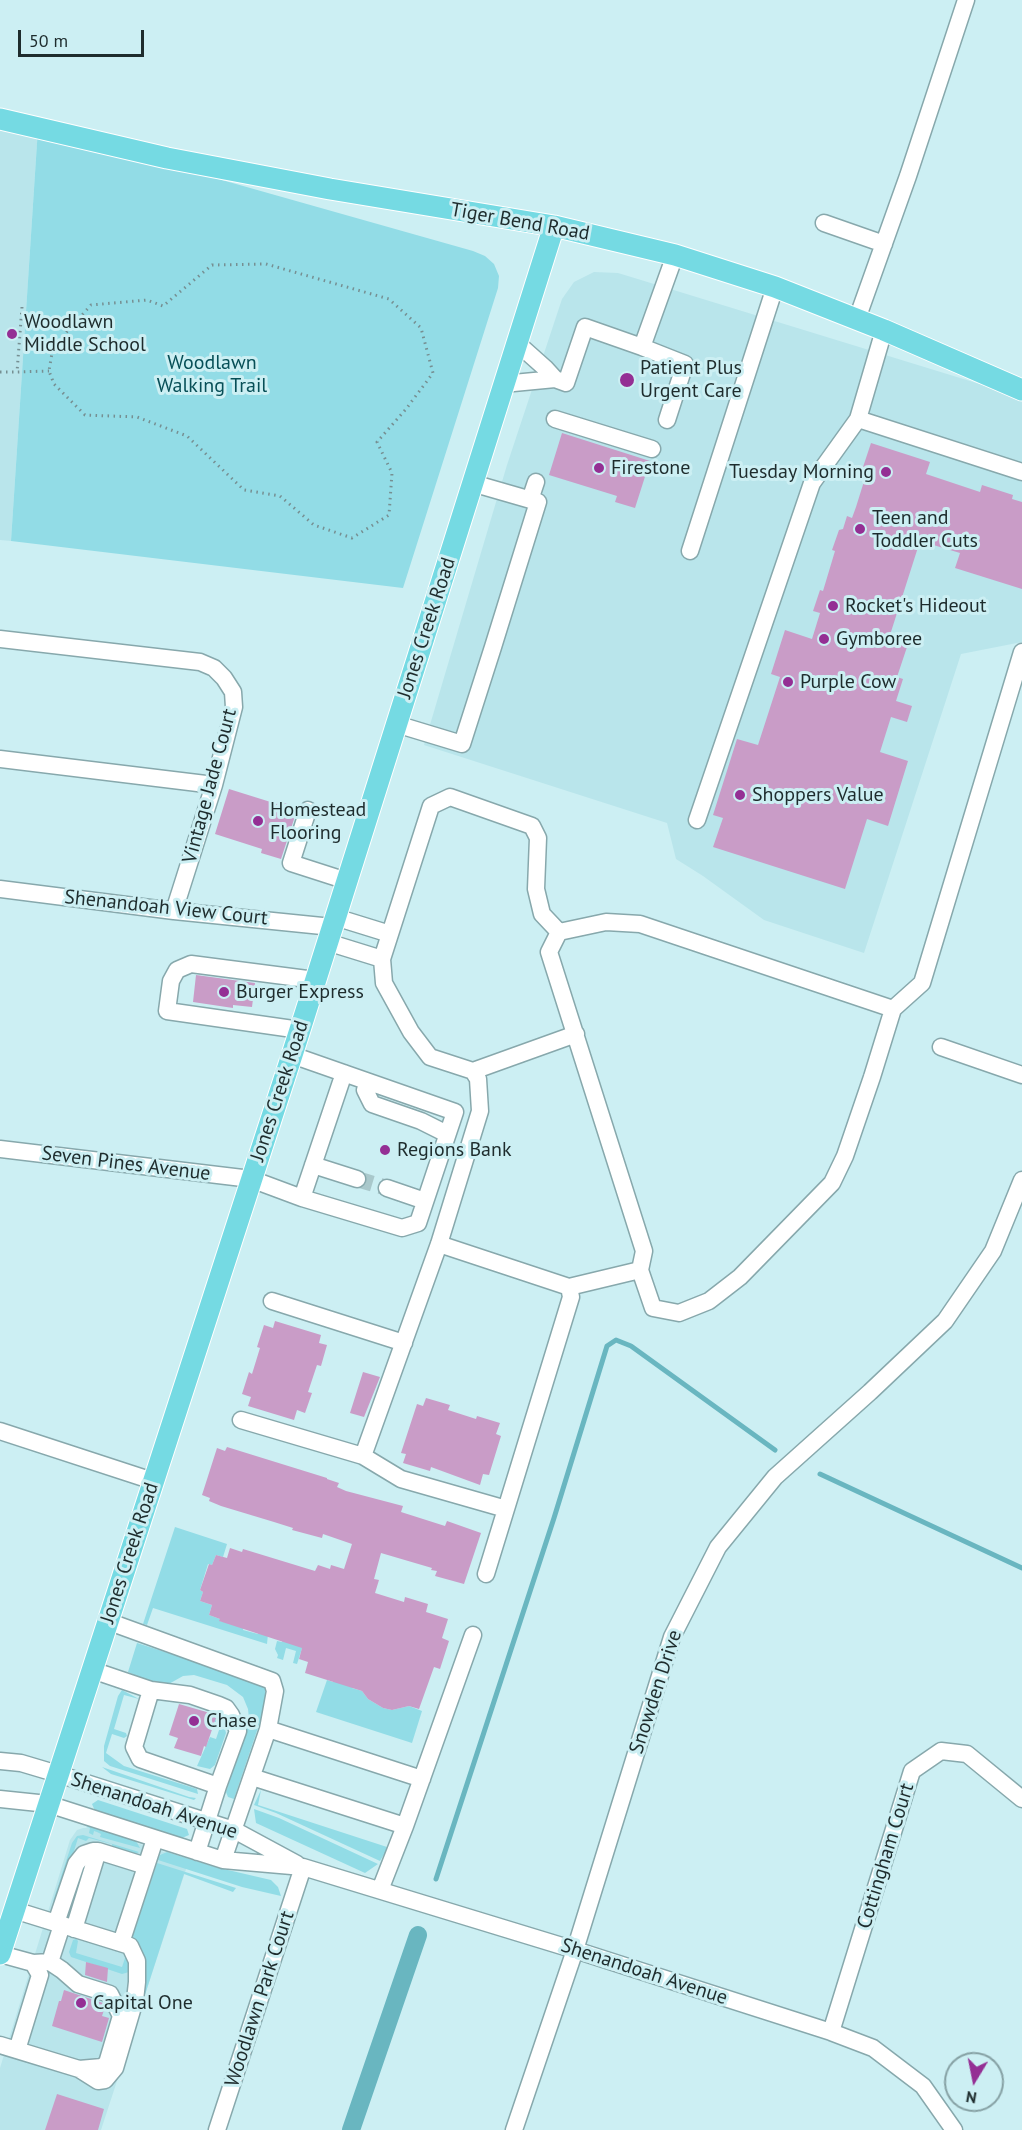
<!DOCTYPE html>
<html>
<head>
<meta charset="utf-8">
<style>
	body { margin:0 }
	#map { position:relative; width:1022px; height:2130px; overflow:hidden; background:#cceff3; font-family:"PT Sans",sans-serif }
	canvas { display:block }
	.north { position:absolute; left:944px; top:2052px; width:60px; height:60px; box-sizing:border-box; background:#cceff3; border:2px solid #86a1a4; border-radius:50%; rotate:190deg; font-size:16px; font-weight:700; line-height:24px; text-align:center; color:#1e2c2d }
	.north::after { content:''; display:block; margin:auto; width:21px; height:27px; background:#942f94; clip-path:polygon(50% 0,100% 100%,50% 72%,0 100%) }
	.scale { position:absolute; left:18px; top:30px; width:126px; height:27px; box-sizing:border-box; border:3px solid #1e2c2d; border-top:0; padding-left:8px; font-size:18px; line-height:21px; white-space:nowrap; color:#1e2c2d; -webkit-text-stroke:4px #cceff3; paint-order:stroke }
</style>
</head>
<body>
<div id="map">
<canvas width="1022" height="2130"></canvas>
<div class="north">N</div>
<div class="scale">50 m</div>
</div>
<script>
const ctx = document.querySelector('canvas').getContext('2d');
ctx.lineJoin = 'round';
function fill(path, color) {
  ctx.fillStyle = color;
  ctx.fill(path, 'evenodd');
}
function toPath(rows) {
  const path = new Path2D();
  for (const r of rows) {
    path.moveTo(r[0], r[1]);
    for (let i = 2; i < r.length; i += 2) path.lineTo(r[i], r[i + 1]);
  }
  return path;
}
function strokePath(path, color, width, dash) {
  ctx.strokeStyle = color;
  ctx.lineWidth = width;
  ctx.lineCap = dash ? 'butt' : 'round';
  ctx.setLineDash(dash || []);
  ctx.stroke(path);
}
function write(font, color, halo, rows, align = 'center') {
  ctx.font = font + ' "PT Sans",sans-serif';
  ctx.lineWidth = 6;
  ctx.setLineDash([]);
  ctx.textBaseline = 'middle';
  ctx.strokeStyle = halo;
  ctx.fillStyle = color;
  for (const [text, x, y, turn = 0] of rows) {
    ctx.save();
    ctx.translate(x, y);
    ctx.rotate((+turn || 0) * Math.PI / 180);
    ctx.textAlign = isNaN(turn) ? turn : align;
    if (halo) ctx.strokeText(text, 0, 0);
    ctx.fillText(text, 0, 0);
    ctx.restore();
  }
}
const built = toPath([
	[0,119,38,128,11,541,0,540],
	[594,272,618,273,641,280,1022,397,1022,642,961,654,864,953,764,920,703,876,676,859,667,823,424,745,507,465,562,299,574,282],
	[83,1828,90,1828,189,1860,101,2130,0,2130,0,2068,70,1840,77,1830]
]);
const green = toPath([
	[38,128,473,251,485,256,494,264,499,276,498,288,403,588,11,541],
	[175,1527,227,1544,223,1557,216,1555,212,1565,208,1564,200,1590,203,1592,200,1601,212,1605,209,1615,220,1619,220,1621,244,1627,243,1630,258,1634,259,1632,268,1634,267,1644,153,1608,147,1625,143,1624],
	[306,1636,297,1664,293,1663,296,1651,286,1648,283,1660,277,1658,278,1655,275,1649,277,1641,282,1642,283,1639],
	[137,1643,252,1680,265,1688,266,1704,234,1799,228,1797,226,1792,249,1718,248,1709,243,1697,227,1685,194,1675,183,1676,167,1685,157,1685,128,1672],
	[335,1677,353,1683,352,1688,362,1691,368,1699,383,1708,392,1710,409,1706,422,1711,412,1743,316,1712,327,1680,333,1682],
	[122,1690,139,1699,124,1695,114,1729,126,1733,127,1736,124,1738,112,1734,106,1753,124,1766,197,1789,198,1794,110,1766,104,1761,104,1746,118,1696],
	[216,1716,223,1722,226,1733,215,1765,210,1769,197,1766,210,1737,216,1739,221,1724,215,1722],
	[102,1767,189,1797,196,1798,194,1800,111,1774],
	[261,1790,258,1805,387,1847,386,1851,380,1861,276,1813,254,1805],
	[98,1800,187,1829,189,1835,182,1838,95,1811,92,1804],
	[254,1809,279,1818,378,1864,365,1873,256,1823],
	[88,1826,136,1841,140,1848,100,1837,101,1834,97,1832,94,1831,93,1835,89,1833,90,1828,86,1827],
	[83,1835,139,1852,133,1855,113,1849,112,1844,89,1838,86,1841,78,1838,60,1896,53,1901,72,1843,77,1836],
	[167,1852,215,1867,271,1880,278,1887,281,1896,242,1887,158,1860,160,1855],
	[157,1863,236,1888,233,1892,184,1874,140,2010,133,1935],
	[76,1939,78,1941,76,1953,122,1967,125,1958,129,1957,129,1972,122,1974,71,1957,69,1952,73,1940]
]);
const stream = toPath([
	[820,1474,1022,1568],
	[436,1879,554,1518,607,1346,616,1340,631,1346,775,1450]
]);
const canal = toPath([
	[351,2130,418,1935]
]);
const building = toPath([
	[562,433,650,461,635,508,615,502,617,496,549,475],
	[871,443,930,462,926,474,980,492,982,485,1013,495,1012,499,1022,502,1022,589,955,568,960,553,920,541,890,635,909,641,897,677,903,679,896,701,912,706,907,722,891,717,880,752,908,761,888,826,867,819,845,889,713,847,723,818,713,815,737,739,758,745,780,677,771,674,785,630,812,639,820,613,813,611,820,590,823,591,835,551,832,550,839,530,843,529,847,516,852,518,856,507,866,475,861,473],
	[229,789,277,804,278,801,298,807,281,859,261,853,262,849,215,834],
	[196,975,255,983,252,1007,233,1005,233,1008,193,1002],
	[275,1321,321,1335,319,1343,327,1345,321,1366,317,1365,308,1392,312,1393,305,1413,297,1410,294,1420,248,1406,251,1397,242,1394,249,1372,252,1374,260,1348,257,1347,264,1325,273,1328],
	[363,1372,380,1377,364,1417,350,1413],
	[426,1398,450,1405,448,1410,476,1419,477,1416,500,1423,496,1434,501,1436,489,1475,483,1474,480,1485,431,1467,430,1471,403,1463,406,1454,401,1453,417,1404,423,1406],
	[227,1447,327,1478,327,1479,339,1483,337,1487,346,1491,403,1506,401,1512,445,1526,447,1521,481,1533,464,1584,435,1576,437,1571,431,1570,432,1568,381,1553,374,1579,379,1580,375,1593,404,1602,405,1597,428,1604,426,1612,448,1619,442,1638,449,1641,440,1669,434,1667,419,1709,409,1706,392,1710,383,1708,368,1699,362,1691,305,1673,308,1662,299,1659,302,1648,219,1621,220,1619,209,1615,212,1605,200,1601,203,1592,200,1590,209,1564,212,1565,216,1555,227,1558,230,1548,242,1552,243,1549,315,1571,318,1565,330,1569,331,1565,344,1569,352,1544,323,1534,322,1538,292,1530,293,1528,274,1522,221,1506,209,1501,210,1498,202,1495,217,1448,225,1451],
	[179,1704,217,1715,206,1747,204,1746,201,1756,174,1748,178,1738,169,1735],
	[86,1962,108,1968,107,1982,85,1975],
	[64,1990,103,2003,105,2007,102,2016,109,2018,102,2042,52,2026,59,2001,61,2001],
	[57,2094,104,2109,98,2130,45,2130]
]);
const minorTunnel = toPath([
	[357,1179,387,1188]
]);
const path = toPath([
	[266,264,389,299,421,328,433,373,406,409,377,442,392,473,389,515,352,538,314,525,280,496,244,490,187,436,137,417,85,415,54,384,49,371,53,347,91,305,147,300,163,306,212,265,266,264],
	[22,307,17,372,49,371],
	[0,372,17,372]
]);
const minor = toPath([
	[824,223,884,244],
	[857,319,908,176,966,0],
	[884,330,858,419,1022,472],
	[517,343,545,368,555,379],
	[642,347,675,255],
	[503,384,555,379,566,383,585,327,642,347,685,364,667,420],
	[555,419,652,449],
	[530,500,536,482],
	[690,551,775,287],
	[0,639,200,662,214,668,224,678,233,692,234,707,214,785,174,911],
	[396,724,462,744,493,647,538,502,472,483],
	[0,759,214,785],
	[308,810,291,863,347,881],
	[697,820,812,483,858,419],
	[0,889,174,911,332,927],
	[335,917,390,934],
	[327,942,382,959],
	[300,1030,167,1011,171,981,177,970,191,964,315,980],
	[941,1047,1022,1075],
	[473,1071,576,1034],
	[368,1082,365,1090,372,1104,421,1121,447,1134],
	[0,1149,251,1179,302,1198,402,1228,418,1223,455,1112,292,1055],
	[313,1165,357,1179],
	[387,1188,425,1201],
	[302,1198,344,1073],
	[439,1244,569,1287,571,1297,506,1509],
	[640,1270,644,1251,549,952,559,932,606,922,640,924,893,1009],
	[569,1287,640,1270,653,1308,679,1313,709,1301,740,1277,832,1183,845,1156,872,1077,893,1009,922,983,1022,652],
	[272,1301,404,1343],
	[241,1420,363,1456],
	[0,1431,153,1481],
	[486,1574,506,1509,401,1479,363,1456,439,1244,480,1111,478,1079,473,1071,430,1057,411,1032,384,983,382,959,431,806,450,797,532,826,538,838,536,889,542,914,559,932],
	[107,1621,272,1681,275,1691,268,1729,223,1860],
	[92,1670,151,1690,134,1747,140,1759,218,1786,197,1852],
	[151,1690,190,1695,219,1705,226,1708,231,1715,238,1731,218,1786],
	[268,1729,422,1779],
	[0,1761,21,1763,58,1774,234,1830,297,1864],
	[252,1777,405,1826],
	[0,1799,48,1804,223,1860,303,1867,575,1950,831,2032,873,2048,923,2086,954,2130],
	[380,1890,405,1826,473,1635],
	[56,1923,76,1864,84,1854,93,1851,98,1851],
	[74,1929,98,1851,146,1866],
	[121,1943,155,1839],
	[0,1954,33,1963,40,1975,17,2050],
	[50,1962,62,1925],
	[33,1963,50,1962,62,1970,78,1984,110,1994,121,2016,107,2063,102,2067,79,2069],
	[831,2032,912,1771,941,1751,967,1754,1022,1799],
	[0,2045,79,2069,98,2081,105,2080,115,2068,135,2000,137,1982,137,1961,130,1946,14,1910],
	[217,2130,303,1867],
	[514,2130,575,1950,672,1637,718,1547,775,1477,870,1392,945,1321,993,1251,1022,1180]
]);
const major = toPath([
	[0,119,167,158,330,189,554,226,675,255,775,287,884,330,1022,390],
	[0,1954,292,1055,554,226]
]);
const markers = [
	[12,334,6,"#942f94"],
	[627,380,8,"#942f94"],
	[599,468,6,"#942f94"],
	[886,472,6,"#942f94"],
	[860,529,6,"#942f94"],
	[833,606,6,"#942f94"],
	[824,639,6,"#942f94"],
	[788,682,6,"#942f94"],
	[740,795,6,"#942f94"],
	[258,821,6,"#942f94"],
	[224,992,6,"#942f94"],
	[385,1150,6,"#942f94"],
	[194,1721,6,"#942f94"],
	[81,2003,6,"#942f94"]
];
const streetNames = [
	["Tiger Bend Road",520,222,10],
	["Jones Creek Road",427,628,-72],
	["Vintage Jade Court",210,786,-75],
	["Shenandoah View Court",166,908,6],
	["Jones Creek Road",280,1091,-72],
	["Seven Pines Avenue",126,1164,7],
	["Jones Creek Road",130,1553,-72],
	["Snowden Drive",656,1692,-72],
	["Shenandoah Avenue",154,1806,18],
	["Cottingham Court",886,1856,-73],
	["Shenandoah Avenue",644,1972,18],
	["Woodlawn Park Court",260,1999,-72]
];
const poiNames = [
	["Woodlawn",24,322],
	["Middle School",24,345],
	["Patient Plus",640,368],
	["Urgent Care",640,391],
	["Firestone",611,468],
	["Tuesday Morning",874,472,"right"],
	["Teen and",872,518],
	["Toddler Cuts",872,541],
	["Rocket's Hideout",845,606],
	["Gymboree",836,639],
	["Purple Cow",800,682],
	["Shoppers Value",752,795],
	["Homestead",270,810],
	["Flooring",270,833],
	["Burger Express",236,992],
	["Regions Bank",397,1150],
	["Chase",206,1721],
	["Capital One",93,2003]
];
const parkNames = [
	["Woodlawn",212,363],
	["Walking Trail",212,386]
];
fill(built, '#b9e5eb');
fill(green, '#92dce6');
strokePath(stream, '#69b6c0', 5);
strokePath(canal, '#69b6c0', 18);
fill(building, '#c99cc7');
strokePath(minorTunnel, '#a9c8cb', 16, [16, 8]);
strokePath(minor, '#87a8ac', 19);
strokePath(major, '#fff', 23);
strokePath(path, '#768f92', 3, [1.5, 4.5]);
strokePath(minor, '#fff', 16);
strokePath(major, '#75dae3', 21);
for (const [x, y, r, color] of markers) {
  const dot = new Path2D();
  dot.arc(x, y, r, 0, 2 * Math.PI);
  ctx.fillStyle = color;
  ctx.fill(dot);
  strokePath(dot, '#cceff3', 2);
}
write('20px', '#1e2c2d', '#cceff3', streetNames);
write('20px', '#1e2c2d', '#cceff3', poiNames, 'left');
write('20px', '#074f57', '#cceff3', parkNames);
</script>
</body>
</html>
